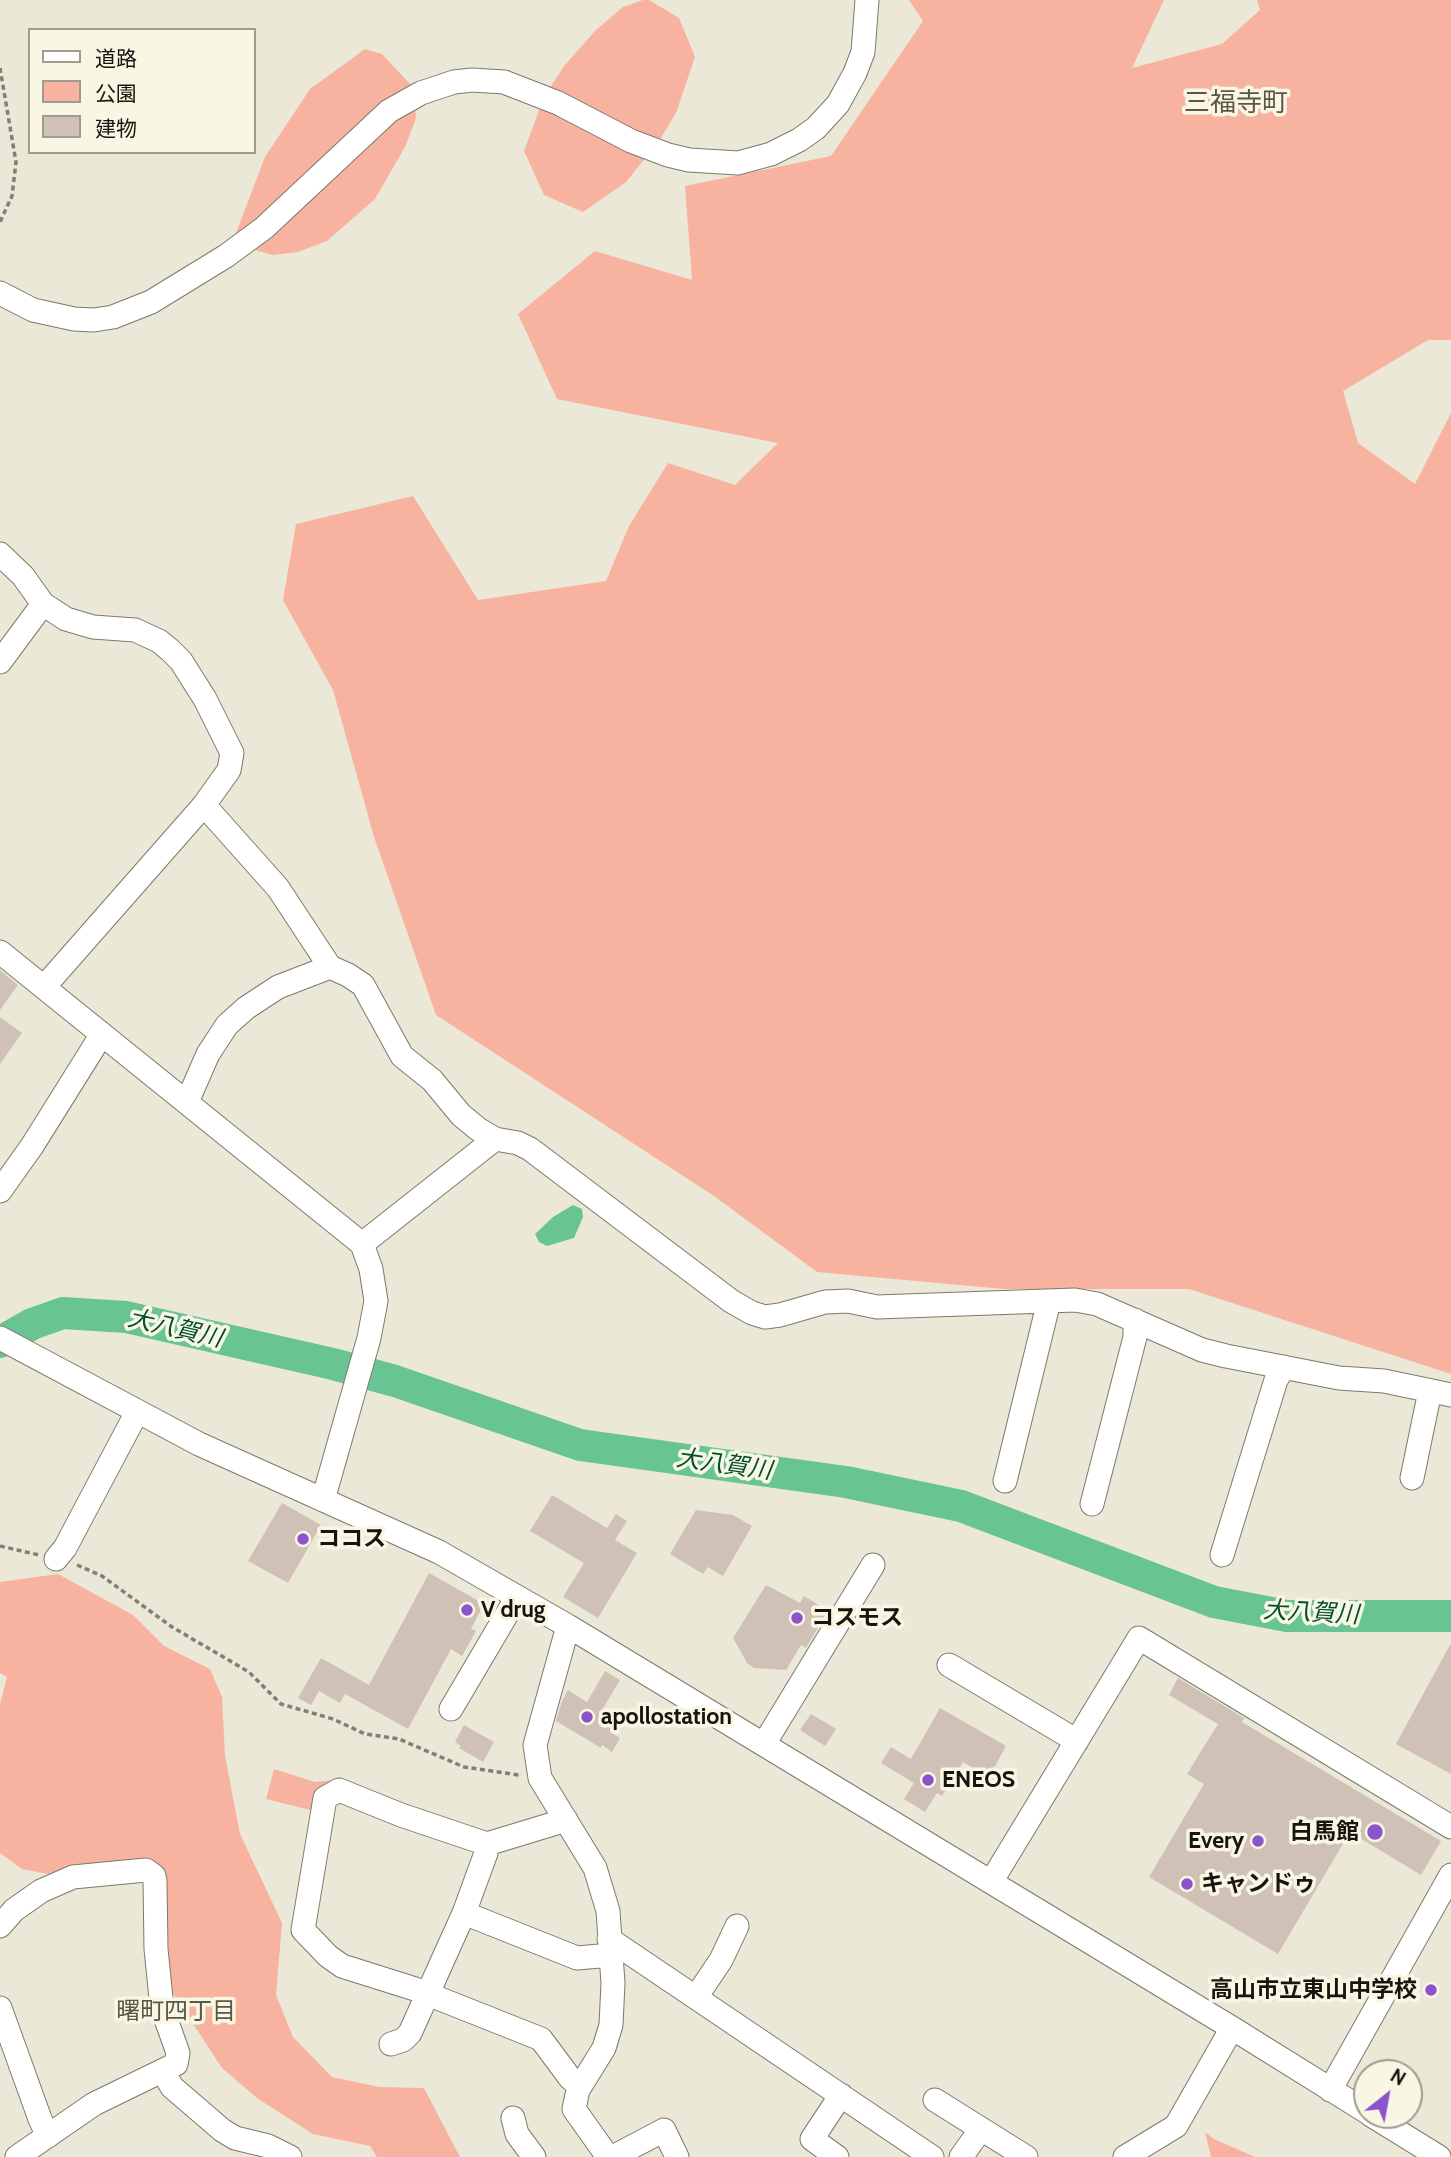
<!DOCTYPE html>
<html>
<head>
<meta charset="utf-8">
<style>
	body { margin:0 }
	#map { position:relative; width:1451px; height:2157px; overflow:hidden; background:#ece8d7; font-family:Cabin,"Noto Sans JP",sans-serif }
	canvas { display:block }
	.legend { position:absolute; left:28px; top:28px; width:228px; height:126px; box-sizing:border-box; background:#faf6e4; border:2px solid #9f9c8f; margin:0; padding:9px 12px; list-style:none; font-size:21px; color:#17150f }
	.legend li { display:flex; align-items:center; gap:14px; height:35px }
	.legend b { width:35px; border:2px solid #9f9c8f }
	.north { position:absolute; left:1353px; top:2059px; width:70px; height:70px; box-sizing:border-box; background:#faf6e4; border:2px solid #9f9c8f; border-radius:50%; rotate:31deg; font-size:19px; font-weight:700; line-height:28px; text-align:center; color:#17150f }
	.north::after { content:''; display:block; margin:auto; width:24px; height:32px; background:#8c54cb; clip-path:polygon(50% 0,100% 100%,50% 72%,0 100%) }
</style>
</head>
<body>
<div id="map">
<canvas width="1451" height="2157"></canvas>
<ul class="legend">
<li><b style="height:9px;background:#fff"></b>道路</li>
<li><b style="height:19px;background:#f8b2a0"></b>公園</li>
<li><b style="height:19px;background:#cfc1b5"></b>建物</li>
</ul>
<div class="north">N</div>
</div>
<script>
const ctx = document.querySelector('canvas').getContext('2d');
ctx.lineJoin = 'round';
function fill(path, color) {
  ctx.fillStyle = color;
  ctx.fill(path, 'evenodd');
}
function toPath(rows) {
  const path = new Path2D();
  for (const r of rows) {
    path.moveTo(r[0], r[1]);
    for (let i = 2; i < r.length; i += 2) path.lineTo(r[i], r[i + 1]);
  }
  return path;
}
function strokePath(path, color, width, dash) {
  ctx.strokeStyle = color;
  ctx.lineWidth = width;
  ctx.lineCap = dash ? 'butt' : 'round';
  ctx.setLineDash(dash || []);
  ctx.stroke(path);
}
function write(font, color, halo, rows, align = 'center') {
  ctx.font = font + ' Cabin,"Noto Sans JP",sans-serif';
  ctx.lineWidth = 7;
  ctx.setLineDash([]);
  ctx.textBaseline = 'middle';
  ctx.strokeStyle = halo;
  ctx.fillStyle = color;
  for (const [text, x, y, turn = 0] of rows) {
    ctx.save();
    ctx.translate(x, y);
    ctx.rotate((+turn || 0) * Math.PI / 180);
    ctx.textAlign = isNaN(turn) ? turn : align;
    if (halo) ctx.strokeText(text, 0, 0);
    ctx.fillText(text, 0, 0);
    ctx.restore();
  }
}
const green = toPath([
	[643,0,649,0,679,18,695,57,676,113,659,141,626,182,583,212,544,195,524,151,544,97,564,66,596,30,623,7],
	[909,0,1164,0,1132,68,1222,44,1260,10,1257,0,1451,0,1451,340,1428,340,1343,391,1358,443,1415,484,1451,413,1451,1374,1189,1289,1004,1289,817,1272,714,1196,436,1015,374,837,333,690,283,600,296,524,413,496,478,600,606,581,629,526,668,463,735,485,778,443,557,399,518,314,595,251,692,280,685,186,831,156,923,21],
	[365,49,382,54,413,87,416,118,405,147,375,199,327,241,298,252,273,255,251,249,236,233,265,157,310,89],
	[58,1574,133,1615,164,1646,210,1669,222,1697,225,1756,240,1834,282,1923,276,1995,293,2037,332,2077,379,2087,424,2088,460,2157,377,2157,370,2146,313,2134,257,2098,222,2068,171,1990,163,1870,143,1860,53,1875,22,1869,0,1853,0,1704,7,1677,0,1673,0,1582],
	[274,1769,315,1782,336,1780,314,1811,266,1799],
	[1205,2132,1214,2139,1255,2157,1211,2157]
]);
const water = toPath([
	[573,1205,582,1209,583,1217,574,1238,547,1246,539,1242,535,1234,553,1217]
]);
const river = toPath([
	[0,1342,32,1324,63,1313,126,1317,333,1364,395,1381,580,1445,846,1482,961,1506,1214,1602,1287,1616,1451,1616]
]);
const building = toPath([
	[0,970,18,985,0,1010],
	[0,1017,22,1033,0,1064],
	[552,1495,607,1528,616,1514,627,1521,615,1540,637,1553,598,1618,563,1597,584,1563,530,1531],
	[282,1503,321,1525,288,1583,248,1561],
	[696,1510,733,1515,752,1526,723,1576,708,1567,703,1574,670,1554],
	[429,1573,484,1604,471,1629,476,1631,462,1656,451,1649,408,1729,345,1694,340,1703,319,1691,311,1705,298,1698,321,1658,369,1685],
	[766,1585,800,1603,804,1596,828,1611,806,1648,801,1645,786,1670,754,1668,747,1663,733,1638],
	[1451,1643,1451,1774,1396,1744],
	[605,1671,620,1680,602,1710,617,1720,610,1732,620,1738,612,1752,602,1745,601,1748,556,1721,562,1701,568,1690,587,1702],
	[1178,1678,1244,1718,1242,1722,1441,1841,1421,1875,1350,1832,1278,1954,1149,1877,1204,1784,1187,1774,1218,1724,1169,1695],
	[940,1708,1006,1746,989,1777,963,1762,942,1796,937,1793,925,1812,904,1799,914,1783,881,1763,891,1747,911,1759],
	[811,1714,836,1729,825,1746,800,1730],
	[464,1725,494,1742,483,1762,459,1748,461,1746,455,1742]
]);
const path = toPath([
	[0,68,16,162,12,196,0,222],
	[0,1546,39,1555],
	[77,1565,102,1576,172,1627,249,1672,281,1704,333,1719,365,1734,399,1739,464,1767,519,1775]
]);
const minor = toPath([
	[0,293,33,310,74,319,94,320,113,317,151,302,226,256,264,228,389,111,421,93,454,82,472,80,504,82,558,103,631,141,668,155,689,160,738,163,771,154,799,140,816,128,838,104,855,73,863,52,867,0],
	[0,554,23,576,43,604,66,619,93,627,135,630,159,641,170,650,181,661,205,699,232,753,229,770,204,805,44,987],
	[0,662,43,604],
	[204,805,278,888,330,967,348,975,363,985,402,1056,432,1080,461,1115,478,1129,495,1139,518,1143,530,1149,731,1301,752,1313,765,1317,780,1315,825,1302,848,1301,877,1307,1075,1300,1097,1304,1202,1350,1226,1356,1339,1378,1384,1381,1451,1395],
	[0,952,362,1244,371,1269,376,1301,369,1338,323,1500],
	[187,1102,208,1054,227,1025,246,1008,278,987,330,967],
	[0,1191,32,1146,102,1034],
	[362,1244,495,1139],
	[0,1338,199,1444,439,1552,568,1626,1232,2028,1367,2112],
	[1412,1478,1430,1391],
	[1005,1481,1049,1301],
	[1092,1504,1135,1337,1135,1320],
	[1222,1555,1276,1380,1284,1367],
	[56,1559,65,1548,137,1412],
	[568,1626,535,1745,540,1778,595,1868,608,1911,613,1983,611,2025,604,2048,578,2090,574,2109,608,2157],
	[949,1665,1077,1741],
	[451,1709,517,1597],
	[764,1744,873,1565],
	[566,1820,487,1844,401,1815,339,1790,325,1798,303,1930,328,1956,342,1966,415,1989,541,2039,570,2078,580,2086],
	[991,1882,1139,1638,1451,1827],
	[464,1913,577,1958,611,1955],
	[0,1926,14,1910,41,1891,73,1877,146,1870,154,1876,155,1881,156,1949,162,2008,178,2053,176,2064,94,2104,17,2157],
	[609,1939,932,2157],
	[696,1997,721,1960,737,1926],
	[0,2008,40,2119,48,2136],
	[391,2044,403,2040,410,2033,464,1913,486,1853,487,1844],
	[163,2072,172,2087,222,2130,235,2138,268,2146,290,2157],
	[1330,2090,1451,1875],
	[935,2100,1026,2157],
	[1371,2115,1439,2157],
	[513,2118,517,2134,534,2157],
	[613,2157,664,2130,677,2157],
	[837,2157,812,2139,841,2095],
	[961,2157,981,2129],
	[1125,2157,1176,2126,1232,2028]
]);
const markers = [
	[303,1539,7,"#8c54cb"],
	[467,1610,7,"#8c54cb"],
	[797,1618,7,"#8c54cb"],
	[587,1717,7,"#8c54cb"],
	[928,1780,7,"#8c54cb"],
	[1375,1832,9,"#8c54cb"],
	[1258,1841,7,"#8c54cb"],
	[1187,1884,7,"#8c54cb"],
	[1431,1990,7,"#8c54cb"]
];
const poiNames = [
	["ココス",317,1539],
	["V drug",481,1610],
	["コスモス",811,1618],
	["apollostation",601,1717],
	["ENEOS",942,1780],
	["白馬館",1359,1832,"right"],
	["Every",1244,1841,"right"],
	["キャンドゥ",1201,1884],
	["高山市立東山中学校",1417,1990,"right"]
];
const waterNames = [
	["大八賀川",175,1329,13],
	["大八賀川",724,1465,8],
	["大八賀川",1311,1613,3]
];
const neighbourhoodNames = [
	["曙町四丁目",176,2012]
];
const quarterNames = [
	["三福寺町",1236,103]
];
fill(green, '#f8b2a0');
fill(water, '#68c492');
strokePath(river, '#68c492', 32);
fill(building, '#cfc1b5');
strokePath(minor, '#7d796a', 25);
strokePath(path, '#837f74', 3.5, [5, 3.5]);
strokePath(minor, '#fff', 23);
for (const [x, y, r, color] of markers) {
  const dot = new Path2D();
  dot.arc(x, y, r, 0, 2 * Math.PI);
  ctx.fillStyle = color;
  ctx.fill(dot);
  strokePath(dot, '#faf6e4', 2.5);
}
write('bold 23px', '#17150f', '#faf6e4', poiNames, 'left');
write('italic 24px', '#014f2f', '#faf6e4', waterNames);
write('24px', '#5b5748', '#faf6e4', neighbourhoodNames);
write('26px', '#5b5748', '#faf6e4', quarterNames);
</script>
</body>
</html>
